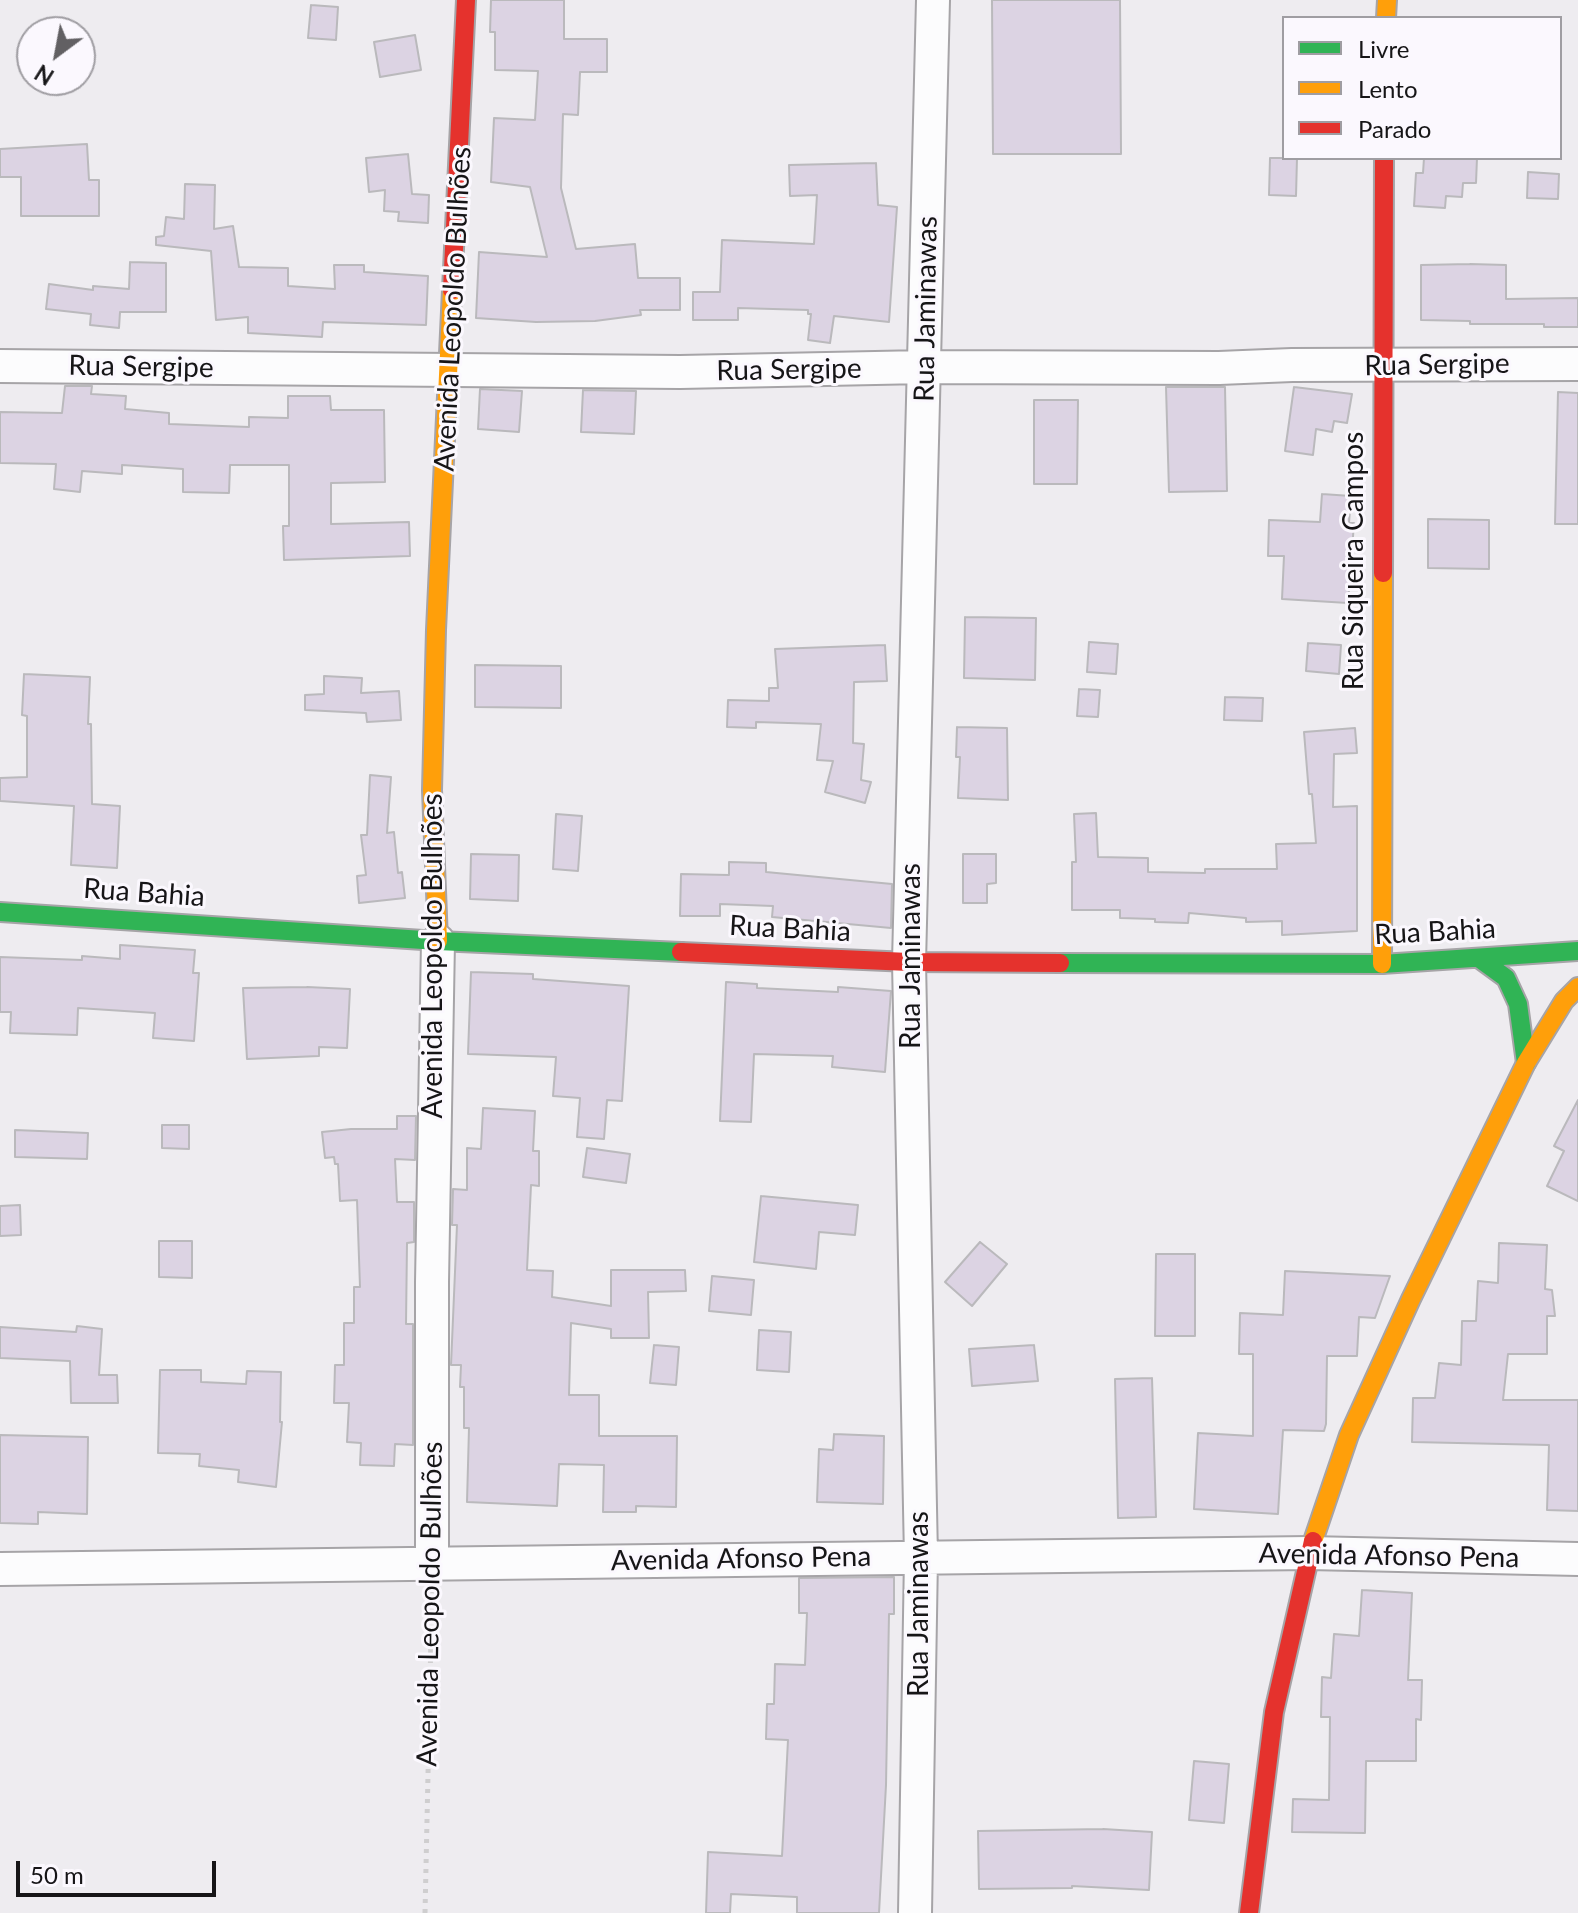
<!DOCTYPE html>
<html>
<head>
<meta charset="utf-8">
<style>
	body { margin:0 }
	#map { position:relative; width:1578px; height:1913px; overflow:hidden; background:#eeecf0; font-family:Lato,sans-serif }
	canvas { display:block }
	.legend { position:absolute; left:1282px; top:16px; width:280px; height:144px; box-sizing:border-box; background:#fbf8fe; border:2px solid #9f9da2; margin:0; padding:10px 14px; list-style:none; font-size:24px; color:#161517 }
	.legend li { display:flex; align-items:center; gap:16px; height:40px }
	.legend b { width:40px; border:2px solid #9f9da2 }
	.north { position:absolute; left:16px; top:16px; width:80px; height:80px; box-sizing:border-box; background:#fbf8fe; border:2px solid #9f9da2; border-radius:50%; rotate:212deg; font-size:22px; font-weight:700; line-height:32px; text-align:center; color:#161517 }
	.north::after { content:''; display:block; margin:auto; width:28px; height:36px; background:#626063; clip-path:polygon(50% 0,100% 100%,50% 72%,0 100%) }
	.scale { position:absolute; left:16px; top:1861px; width:200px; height:36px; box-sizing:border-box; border:4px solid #161517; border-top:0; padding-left:10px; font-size:24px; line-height:28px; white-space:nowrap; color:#161517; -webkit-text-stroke:6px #fbf8fe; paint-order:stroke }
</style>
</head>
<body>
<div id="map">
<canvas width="1578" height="1913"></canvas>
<ul class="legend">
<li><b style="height:10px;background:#30b455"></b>Livre</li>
<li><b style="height:10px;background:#ff9f0a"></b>Lento</li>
<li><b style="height:10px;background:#e5322d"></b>Parado</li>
</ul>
<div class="north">N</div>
<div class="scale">50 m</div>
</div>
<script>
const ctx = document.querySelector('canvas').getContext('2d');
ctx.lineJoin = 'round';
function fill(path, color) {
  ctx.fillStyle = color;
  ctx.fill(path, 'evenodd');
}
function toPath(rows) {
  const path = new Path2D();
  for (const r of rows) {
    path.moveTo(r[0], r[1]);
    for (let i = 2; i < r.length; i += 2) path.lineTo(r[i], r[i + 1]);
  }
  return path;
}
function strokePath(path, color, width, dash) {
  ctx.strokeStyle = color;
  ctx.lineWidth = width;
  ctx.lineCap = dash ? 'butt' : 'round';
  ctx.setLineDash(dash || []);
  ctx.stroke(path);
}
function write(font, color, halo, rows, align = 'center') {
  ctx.font = font + ' Lato,sans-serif';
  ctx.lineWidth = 6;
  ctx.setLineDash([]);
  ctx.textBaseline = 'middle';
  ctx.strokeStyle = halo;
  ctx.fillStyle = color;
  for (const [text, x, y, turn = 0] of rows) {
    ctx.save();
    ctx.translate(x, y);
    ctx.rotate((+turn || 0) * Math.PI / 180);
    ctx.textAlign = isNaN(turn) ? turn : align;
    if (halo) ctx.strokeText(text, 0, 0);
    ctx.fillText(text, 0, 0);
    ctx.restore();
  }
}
const building = toPath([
	[491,0,564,0,564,39,607,39,607,72,580,72,578,115,563,114,561,188,576,249,635,244,638,278,680,278,680,310,640,310,641,315,595,321,536,322,476,318,479,252,547,257,530,187,491,182,494,118,535,120,538,71,495,70,495,32,490,32,491,0],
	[992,0,1120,0,1121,154,993,154,992,0],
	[311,5,338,7,336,40,308,38,311,5],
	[415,35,421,70,380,77,374,42,415,35],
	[87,144,89,180,99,180,99,216,21,216,21,177,0,177,0,149,87,144],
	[408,154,412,194,429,195,428,223,398,221,399,212,384,211,385,190,369,192,366,158,408,154],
	[1270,158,1297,158,1296,196,1269,195,1270,158],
	[1424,158,1477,158,1476,183,1463,183,1462,197,1446,196,1445,208,1414,206,1416,173,1423,173,1424,158],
	[876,163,878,205,897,207,889,322,834,316,830,343,808,340,811,314,808,314,808,310,738,308,738,320,693,320,693,292,720,292,722,240,814,244,817,195,790,196,789,165,876,163],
	[1528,172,1559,174,1558,199,1527,198,1528,172],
	[185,184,215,185,214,229,233,226,239,267,288,268,288,286,335,289,334,265,364,265,364,272,428,276,426,325,323,322,322,337,248,333,248,317,216,320,211,251,156,245,156,237,164,236,166,217,184,219,185,184],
	[130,262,166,263,166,312,120,312,119,328,90,325,91,314,46,309,49,284,93,290,93,286,129,289,130,262],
	[1470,264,1506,265,1506,299,1578,298,1578,327,1544,327,1544,324,1470,324,1470,321,1421,320,1421,265,1470,264],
	[65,386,92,386,91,394,126,396,125,409,169,413,169,424,249,427,249,417,288,418,288,396,330,396,331,410,384,410,385,482,331,483,331,524,409,522,410,556,284,560,283,526,289,526,289,465,230,465,229,493,183,492,183,469,122,465,122,474,82,471,80,492,54,489,56,464,0,463,0,412,62,413,65,386],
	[1166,387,1225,387,1227,491,1169,492,1166,387],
	[1294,387,1352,394,1347,423,1334,421,1332,432,1316,429,1313,455,1285,451,1294,387],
	[480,389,522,391,519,432,478,429,480,389],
	[583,390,636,391,634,434,581,432,583,390],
	[1558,392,1578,393,1578,524,1555,524,1558,392],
	[1034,400,1078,400,1077,484,1034,484,1034,400],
	[1322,494,1351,496,1349,523,1354,523,1348,603,1282,599,1284,556,1268,556,1269,520,1320,522,1322,494],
	[1428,519,1489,520,1489,569,1428,568,1428,519],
	[965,617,1036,618,1035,680,964,678,965,617],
	[1089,642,1118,644,1116,674,1087,672,1089,642],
	[1308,643,1341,645,1339,674,1306,671,1308,643],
	[885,645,887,681,854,682,853,743,864,744,861,780,871,782,865,803,825,792,833,761,817,760,821,724,756,722,756,728,727,727,728,700,769,701,769,688,778,688,775,649,885,645],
	[475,665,561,666,561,708,475,707,475,665],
	[24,674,90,677,88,724,91,724,92,804,120,806,117,868,71,865,74,806,0,801,0,778,27,777,27,716,22,715,24,674],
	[324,676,362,678,361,693,399,691,401,720,367,722,366,713,305,710,305,695,324,694,324,676],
	[1079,689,1100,690,1098,717,1077,716,1079,689],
	[1225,697,1263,698,1262,721,1224,720,1225,697],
	[957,727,1007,728,1008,800,958,798,960,757,956,757,957,727],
	[1355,728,1357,753,1334,754,1333,807,1357,806,1357,931,1282,935,1282,921,1246,922,1246,918,1189,913,1188,923,1155,922,1155,919,1120,918,1120,910,1072,910,1072,862,1076,862,1074,814,1096,813,1098,857,1148,858,1148,872,1205,873,1205,869,1277,869,1276,844,1316,843,1312,794,1309,794,1304,732,1355,728],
	[370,775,391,777,387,833,394,832,398,873,402,872,405,898,359,903,357,876,366,875,361,835,367,835,370,775],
	[556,814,582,816,578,871,553,869,556,814],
	[471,854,519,855,518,901,470,899,471,854],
	[963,854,996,854,996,883,987,884,987,903,963,903,963,854],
	[729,862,766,863,766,872,892,884,891,928,772,917,773,906,720,904,720,916,680,916,681,874,729,875,729,862],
	[120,945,195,950,193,973,199,973,194,1041,153,1038,155,1013,78,1008,77,1035,10,1033,11,1012,0,1012,0,957,82,960,82,956,120,959,120,945],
	[471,972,533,974,533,979,629,986,622,1101,607,1100,604,1139,577,1137,580,1098,553,1096,556,1057,468,1054,471,972],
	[726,982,757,984,757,988,838,992,838,987,891,991,885,1072,832,1067,833,1056,754,1054,751,1122,720,1121,726,982],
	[307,987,350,989,347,1048,319,1047,319,1056,247,1059,243,988,307,987],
	[1578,1100,1578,1201,1547,1186,1564,1151,1554,1146,1578,1100],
	[483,1108,535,1111,533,1151,539,1151,539,1186,531,1185,527,1270,553,1271,552,1297,611,1306,611,1270,685,1270,686,1291,648,1292,649,1338,611,1338,611,1329,571,1323,569,1395,599,1395,599,1436,677,1436,676,1507,636,1506,636,1512,603,1512,604,1465,559,1464,557,1506,467,1502,469,1428,464,1428,464,1387,460,1387,461,1365,451,1365,457,1225,452,1225,453,1189,467,1190,467,1148,481,1149,483,1108],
	[397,1116,416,1116,415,1160,395,1159,397,1202,414,1202,414,1242,407,1243,406,1324,413,1324,413,1445,395,1444,394,1466,360,1465,361,1443,347,1442,349,1403,334,1403,335,1365,344,1365,344,1323,354,1323,354,1287,360,1287,357,1200,340,1201,338,1164,335,1164,334,1157,325,1158,322,1132,351,1129,397,1129,397,1116],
	[162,1125,189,1125,189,1149,162,1148,162,1125],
	[15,1130,88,1133,87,1159,15,1157,15,1130],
	[587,1148,630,1154,626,1183,583,1177,587,1148],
	[761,1196,858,1205,855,1235,819,1232,816,1269,754,1262,761,1196],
	[20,1205,21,1235,0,1236,0,1206,20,1205],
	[159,1241,192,1241,192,1278,159,1277,159,1241],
	[980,1242,1007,1264,972,1306,945,1282,980,1242],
	[1499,1243,1547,1245,1545,1289,1552,1290,1555,1316,1547,1316,1547,1354,1508,1354,1503,1400,1578,1400,1578,1511,1547,1510,1549,1445,1412,1442,1413,1398,1435,1398,1439,1363,1461,1365,1462,1321,1476,1321,1478,1281,1498,1283,1499,1243],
	[1156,1254,1195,1254,1195,1336,1155,1336,1156,1254],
	[1285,1271,1390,1276,1375,1318,1359,1317,1357,1356,1327,1356,1326,1424,1324,1431,1283,1430,1278,1514,1194,1509,1198,1433,1253,1436,1253,1354,1239,1354,1240,1313,1283,1315,1285,1271],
	[712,1276,754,1280,751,1315,709,1311,712,1276],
	[77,1326,102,1329,99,1375,117,1375,118,1403,71,1403,70,1361,0,1358,0,1327,76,1332,77,1326],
	[759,1330,791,1332,789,1372,757,1370,759,1330],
	[654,1345,679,1347,676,1385,650,1383,654,1345],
	[1034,1345,1038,1381,972,1386,969,1349,1034,1345],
	[160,1370,201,1370,201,1382,246,1384,247,1371,281,1372,280,1422,282,1422,276,1487,238,1482,239,1470,199,1466,200,1454,158,1453,160,1370],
	[1152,1378,1156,1517,1118,1518,1115,1379,1152,1378],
	[834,1434,884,1436,883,1504,817,1502,819,1449,833,1450,834,1434],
	[0,1435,88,1437,87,1514,38,1512,38,1524,0,1523,0,1435],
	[894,1577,894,1614,889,1614,886,1785,879,1913,797,1913,797,1897,731,1894,730,1913,706,1913,708,1852,782,1856,788,1740,766,1739,767,1704,774,1704,775,1664,805,1665,807,1613,799,1613,799,1578,894,1577],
	[1362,1590,1412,1593,1408,1680,1422,1680,1421,1720,1416,1719,1416,1761,1366,1761,1365,1833,1292,1832,1293,1799,1329,1800,1330,1717,1321,1717,1322,1677,1331,1678,1334,1634,1359,1636,1362,1590],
	[1194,1761,1229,1764,1224,1823,1189,1820,1194,1761],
	[1103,1829,1152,1832,1149,1890,1072,1886,1072,1888,979,1889,978,1831,1103,1829]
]);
const path = toPath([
	[425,1913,432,1590]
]);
const street = toPath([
	[0,366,680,372,924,367,1219,368,1292,365,1578,364],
	[432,1562,432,1282,438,941],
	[0,1569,1309,1553,1578,1559],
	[915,1913,921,1557,909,962,933,0]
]);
const fast = toPath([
	[0,912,438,941,681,952],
	[1480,959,1506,978,1518,1004,1526,1063],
	[1060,963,1382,964,1578,951]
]);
const slow = toPath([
	[1386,18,1387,0],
	[438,941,432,790,436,630,452,290],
	[1382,964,1383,573],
	[1313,1541,1349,1435,1411,1299,1526,1063,1564,1001,1578,987]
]);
const jam = toPath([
	[452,290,466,0],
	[1383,573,1384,158],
	[681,952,909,962,1060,963],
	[1249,1913,1274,1712,1313,1541]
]);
const streetNames = [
	["Avenida Leopoldo Bulhões",453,309,-87],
	["Rua Jaminawas",926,309,-89],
	["Rua Sergipe",1437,365,-1],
	["Rua Sergipe",141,367,1],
	["Rua Sergipe",789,370,-1],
	["Rua Siqueira Campos",1354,561,-90],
	["Rua Bahia",144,893,4],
	["Rua Bahia",790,929,3],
	["Rua Bahia",1435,932,-3],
	["Avenida Leopoldo Bulhões",433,956,-90],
	["Rua Jaminawas",911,956,-90],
	["Avenida Afonso Pena",1389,1556,1],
	["Avenida Afonso Pena",741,1559,-1],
	["Avenida Leopoldo Bulhões",430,1604,-89],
	["Rua Jaminawas",919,1604,-90]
];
fill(building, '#dcd3e3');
strokePath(building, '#bab9bc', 2);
strokePath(street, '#a6a4a7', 36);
strokePath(fast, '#a6a4a7', 22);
strokePath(slow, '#a6a4a7', 22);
strokePath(jam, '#a6a4a7', 22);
strokePath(path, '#cfcecf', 5, [4, 6]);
strokePath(street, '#fcfcfd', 32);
strokePath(fast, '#30b455', 18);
strokePath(slow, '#ff9f0a', 18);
strokePath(jam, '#e5322d', 18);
write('28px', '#161517', '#fbf8fe', streetNames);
</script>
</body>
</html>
